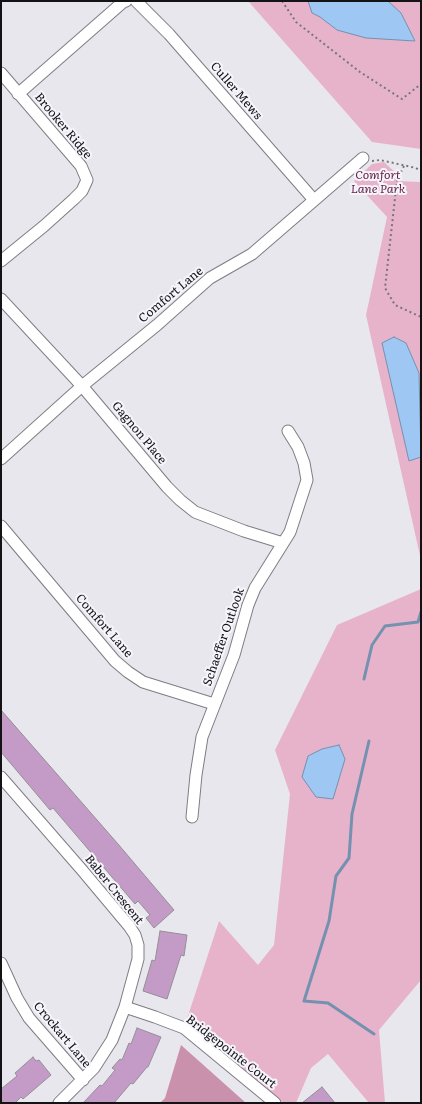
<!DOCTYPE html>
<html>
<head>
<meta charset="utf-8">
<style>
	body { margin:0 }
	#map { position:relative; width:422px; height:1104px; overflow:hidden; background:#e9e7ee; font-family:Literata,serif }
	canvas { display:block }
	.frame { position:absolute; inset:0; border:2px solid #131315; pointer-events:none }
</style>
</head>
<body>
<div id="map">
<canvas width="422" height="1104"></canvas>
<div class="frame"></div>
</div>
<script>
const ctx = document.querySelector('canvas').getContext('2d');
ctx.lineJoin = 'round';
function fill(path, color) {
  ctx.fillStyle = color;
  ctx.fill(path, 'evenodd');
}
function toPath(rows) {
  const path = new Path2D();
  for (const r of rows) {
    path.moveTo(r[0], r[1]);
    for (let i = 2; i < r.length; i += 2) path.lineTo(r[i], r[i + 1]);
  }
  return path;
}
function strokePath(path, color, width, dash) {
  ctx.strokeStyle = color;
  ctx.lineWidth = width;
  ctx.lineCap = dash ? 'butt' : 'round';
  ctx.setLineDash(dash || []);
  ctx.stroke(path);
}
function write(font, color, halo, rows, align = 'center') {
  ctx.font = font + ' Literata,serif';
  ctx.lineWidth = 4;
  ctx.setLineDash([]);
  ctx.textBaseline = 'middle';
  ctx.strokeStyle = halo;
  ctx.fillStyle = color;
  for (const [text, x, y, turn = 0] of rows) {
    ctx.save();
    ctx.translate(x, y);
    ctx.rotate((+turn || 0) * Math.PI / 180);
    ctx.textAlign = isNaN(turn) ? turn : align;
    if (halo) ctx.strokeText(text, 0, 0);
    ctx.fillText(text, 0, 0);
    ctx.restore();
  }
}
const green = toPath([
	[248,1,421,1,421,149,372,142],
	[384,162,397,174,396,181,421,182,421,560,366,315,387,217,354,181,372,164],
	[421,589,421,980,379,1030,385,1103,369,1103,328,1054,311,1068,296,1103,284,1103,184,1028,219,921,258,965,274,945,290,794,275,750,337,625]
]);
const forest = toPath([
	[181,1045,246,1103,160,1103,165,1098]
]);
const water = toPath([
	[308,1,388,1,401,13,415,41,366,38,337,30,320,17,312,13,308,1],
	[394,337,406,343,419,373,421,457,409,461,382,343,394,337],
	[339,745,345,759,333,799,316,797,302,777,308,756,322,749,339,745]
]);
const stream = toPath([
	[364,679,372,645,385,626,418,622,421,612],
	[369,741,352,814,349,858,336,876,329,921,304,1001,328,1003,374,1034]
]);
const building = toPath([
	[1,710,118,844,174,910,154,928,146,918,150,915,138,901,135,904,53,808,50,810,1,752,1,710],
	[160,931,187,935,184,956,181,955,167,999,143,991,152,960,155,961,160,931],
	[137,1028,161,1037,148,1067,147,1067,133,1084,131,1083,114,1103,83,1103,100,1085,102,1086,115,1070,112,1068,120,1059,122,1060,129,1043,131,1044,137,1028],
	[33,1057,36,1061,39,1060,51,1075,23,1099,21,1097,15,1103,4,1103,1,1099,1,1089,17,1076,15,1073,33,1057],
	[322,1087,335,1103,302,1103,322,1087]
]);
const path = toPath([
	[282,1,296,22,360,72,402,99,421,84],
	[372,161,380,160,416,168,421,171],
	[404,166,397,180,385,288,395,305,421,317]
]);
const minor = toPath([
	[136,1,169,34,314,200],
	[1,73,81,166,87,180,82,191,74,199,44,226,1,261],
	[18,94,123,2,126,1],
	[1,299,82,386,167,487,180,500,195,512,244,531,283,543],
	[1,459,82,386,157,325,210,278,252,254,363,158],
	[1,526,115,661,128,672,143,682,214,704],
	[1,777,82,870,129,926,135,935,138,945,138,959,125,1007,112,1040,94,1068,59,1103],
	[192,817,196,775,202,737,234,655,248,605,255,588,290,532,307,480,304,463,298,447,288,431],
	[1,963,17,998,29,1018,83,1080],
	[125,1007,155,1017,184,1028,275,1103]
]);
const streetNames = [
	["Culler Mews",236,91,49],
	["Brooker Ridge",63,126,50],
	["Comfort Lane",171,295,-40],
	["Gagnon Place",139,433,50],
	["Comfort Lane",104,626,49],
	["Schaeffer Outlook",224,637,-71],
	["Baber Crescent",114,890,51],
	["Crockart Lane",62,1035,50],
	["Bridgepointe Court",231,1052,38]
];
const parkNames = [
	["Comfort",378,175],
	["Lane Park",378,189]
];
fill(green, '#e7b3cb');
fill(forest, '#c991ac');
fill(water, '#9ec7f3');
strokePath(water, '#7491b0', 1);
strokePath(stream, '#7491b0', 3);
fill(building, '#c49bc6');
strokePath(building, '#948f94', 1);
strokePath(minor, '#7f7d83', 13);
strokePath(path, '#76767a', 2, [2, 3]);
strokePath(minor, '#fff', 11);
write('12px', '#131315', '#f7f5fc', streetNames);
write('italic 12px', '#611e44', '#f7f5fc', parkNames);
</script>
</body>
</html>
